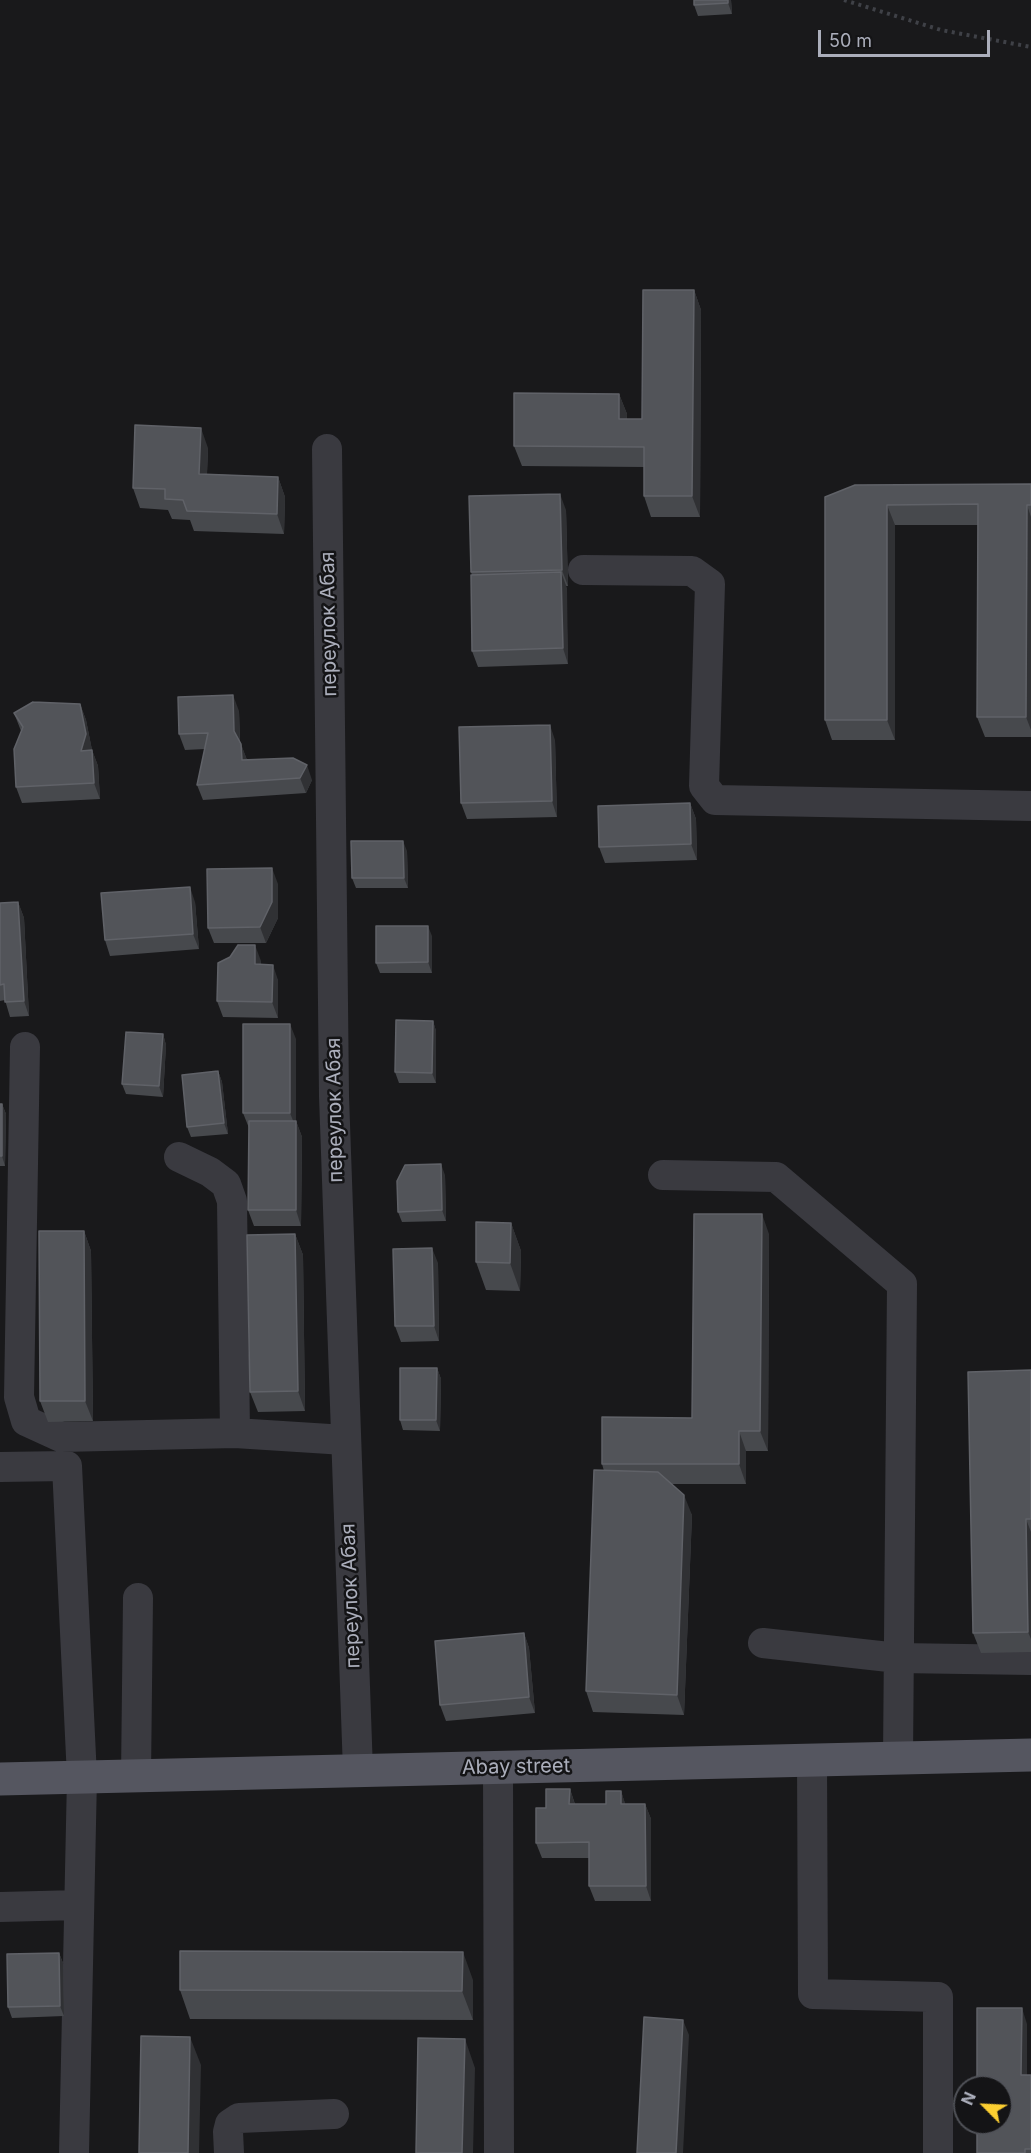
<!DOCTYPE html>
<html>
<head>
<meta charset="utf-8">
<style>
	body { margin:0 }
	#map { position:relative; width:1031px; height:2153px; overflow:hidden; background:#19191b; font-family:Inter,sans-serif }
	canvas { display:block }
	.north { position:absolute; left:953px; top:2075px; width:60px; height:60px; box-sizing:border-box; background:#141416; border:2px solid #505258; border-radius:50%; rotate:294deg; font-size:16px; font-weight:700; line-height:24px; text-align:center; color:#abaebb }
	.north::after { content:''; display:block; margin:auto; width:21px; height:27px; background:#fbce31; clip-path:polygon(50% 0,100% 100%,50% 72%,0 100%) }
	.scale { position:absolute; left:818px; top:30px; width:172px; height:27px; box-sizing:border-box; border:3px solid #abaebb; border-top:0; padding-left:8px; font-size:18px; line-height:21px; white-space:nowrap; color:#abaebb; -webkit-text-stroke:4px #141416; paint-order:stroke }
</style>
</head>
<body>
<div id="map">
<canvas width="1031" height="2153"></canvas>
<div class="north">N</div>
<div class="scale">50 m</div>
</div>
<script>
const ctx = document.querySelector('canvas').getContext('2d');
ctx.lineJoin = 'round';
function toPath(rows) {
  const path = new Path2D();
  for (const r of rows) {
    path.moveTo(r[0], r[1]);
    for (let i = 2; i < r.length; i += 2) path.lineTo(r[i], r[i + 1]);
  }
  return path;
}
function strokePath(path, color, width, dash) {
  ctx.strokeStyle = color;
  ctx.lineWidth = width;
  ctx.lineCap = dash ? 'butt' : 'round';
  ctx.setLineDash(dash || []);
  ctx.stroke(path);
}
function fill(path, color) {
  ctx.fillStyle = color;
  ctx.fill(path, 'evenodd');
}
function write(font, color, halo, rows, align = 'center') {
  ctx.font = font + ' Inter,sans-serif';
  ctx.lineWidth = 5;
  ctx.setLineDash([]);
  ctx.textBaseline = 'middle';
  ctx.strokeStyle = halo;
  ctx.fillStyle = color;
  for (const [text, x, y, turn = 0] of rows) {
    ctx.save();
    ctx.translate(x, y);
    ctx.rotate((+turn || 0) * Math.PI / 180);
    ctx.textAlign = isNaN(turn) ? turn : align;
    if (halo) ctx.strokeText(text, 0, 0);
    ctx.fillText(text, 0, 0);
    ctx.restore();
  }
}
const path = toPath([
	[844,0,941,30,1031,47]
]);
const minor = toPath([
	[327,449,334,1096,358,1771],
	[583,570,692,571,710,584,704,786,715,800,1031,806],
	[25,1047,19,1397,26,1421,61,1437,235,1433,345,1440],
	[179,1157,210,1172,226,1184,232,1201,235,1433],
	[663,1175,776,1177,902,1284,898,1758],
	[0,1467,67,1466,82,1777,74,2153],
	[763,1643,898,1658,1031,1660],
	[812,1760,813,1994,938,1997,938,2153],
	[498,1768,499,2153],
	[136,1776,138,1598],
	[0,1907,79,1905],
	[229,2153,228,2132,230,2124,239,2118,334,2114]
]);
const major = toPath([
	[0,1779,1031,1755]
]);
const wall = toPath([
	[694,0,731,0,732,14,698,16,694,5],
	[694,290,701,310,700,517,651,517,644,496,644,467,522,466,514,446,619,394,627,414,627,419,642,419],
	[208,448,207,474,278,477,285,497,284,534,194,531,190,520,172,519,168,510,140,508,133,488],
	[1031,484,1031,737,985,737,977,717,978,525,895,525,895,740,832,740,825,720,825,497],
	[566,510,568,586,566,586,568,664,478,667,472,651,472,575,471,572],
	[80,704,86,720,92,750,98,766,100,799,22,803,16,787,21,731,14,713],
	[239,711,240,742,247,760,312,780,306,793,203,800,197,785,205,749,185,750,179,734],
	[555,740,557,817,467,819,461,803],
	[690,803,696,819,697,860,605,863,599,847],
	[407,851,408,888,356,888,352,878],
	[278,884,278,918,266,943,214,943,208,928],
	[18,902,24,918,29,1016,10,1017,5,1000,0,1001,0,903],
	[195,902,199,949,110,956,105,940],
	[432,936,432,973,380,973,376,963],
	[230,957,261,961,261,964,278,980,278,1018,223,1017,217,1001],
	[433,1021,436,1031,436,1083,399,1083,395,1072],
	[163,1034,166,1045,163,1097,126,1094,122,1084],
	[296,1039,296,1121,302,1137,301,1226,254,1226,248,1210,249,1128,243,1113],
	[218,1071,222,1082,228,1134,191,1137,187,1127],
	[0,1104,2,1104,6,1114,5,1166,0,1166],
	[445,1175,446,1221,402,1222,398,1212],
	[511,1223,521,1251,520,1291,486,1290,476,1262],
	[84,1231,91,1251,93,1421,48,1422,40,1401],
	[295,1234,303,1255,305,1411,258,1412,250,1392],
	[769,1234,768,1451,746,1451,746,1484,672,1484,692,1515,684,1715,593,1712,586,1691,604,1471,602,1464,692,1418],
	[438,1263,439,1341,401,1342,395,1326],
	[437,1368,441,1379,440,1431,403,1430,400,1420],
	[1031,1370,1031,1652,981,1653,973,1633],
	[524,1633,529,1648,535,1713,446,1721,440,1705],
	[570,1789,575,1804,606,1804,621,1791,625,1804,645,1804,651,1819,651,1901,595,1901,589,1886,589,1858,542,1858,536,1843,546,1808],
	[59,1953,63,1963,64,2016,12,2018,8,2007],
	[473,1980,473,2020,190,2019,180,1990],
	[1027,2024,1027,2075,1031,2075,1031,2153,977,2153]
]);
const shadedWall = toPath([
	[728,0,731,0,732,14,728,3],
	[694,290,701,310,700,517,692,496],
	[619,394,627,414,626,439,619,419],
	[201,428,208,448,206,495,199,474],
	[278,477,285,497,284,534,277,514],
	[560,494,566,510,568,586,562,570],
	[887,505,895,525,895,740,887,720],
	[1027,505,1031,517,1031,730,1026,717],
	[561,572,567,588,568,664,563,648],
	[233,695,239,711,240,746,234,731],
	[80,704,86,720,92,750,81,751],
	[550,725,555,740,557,817,552,801],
	[241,744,247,760,242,760],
	[92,750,98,766,100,799,94,783],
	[307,765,312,780,306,793,300,778],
	[690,803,696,819,697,860,691,844],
	[403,841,407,851,408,888,404,878],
	[272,868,278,884,278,918,266,943,260,927],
	[190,887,195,902,199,949,193,934],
	[18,902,24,918,29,1016,24,1001],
	[428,926,432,936,432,973,428,962],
	[255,945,261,961,260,980,255,964],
	[273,965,278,980,278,1018,272,1002],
	[433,1021,436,1031,436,1083,432,1073],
	[290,1024,296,1039,296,1128,290,1113],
	[163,1034,166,1045,163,1097,159,1086],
	[218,1071,222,1082,228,1134,224,1123],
	[2,1104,6,1114,5,1166,2,1156],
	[296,1121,302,1137,301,1226,296,1210],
	[441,1164,445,1175,446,1221,442,1210],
	[762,1214,769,1234,768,1451,760,1431],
	[511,1223,521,1251,520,1291,510,1263],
	[84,1231,91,1251,93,1421,85,1401],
	[295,1234,303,1255,305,1411,298,1391],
	[432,1248,438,1263,439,1341,434,1326],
	[437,1368,441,1379,440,1431,436,1420],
	[739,1431,746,1451,746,1484,739,1464],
	[684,1495,692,1515,684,1715,677,1695],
	[1026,1519,1031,1532,1031,1639,1028,1632],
	[524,1633,529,1648,535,1713,529,1697],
	[570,1789,575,1805,569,1804],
	[621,1791,626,1806,621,1804],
	[645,1804,651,1819,651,1901,646,1886],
	[463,1952,473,1980,473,2020,462,1991],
	[59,1953,63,1963,64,2016,60,2006],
	[1022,2008,1027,2024,1027,2090,1021,2075],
	[683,2020,689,2035,683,2153,676,2153],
	[190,2037,201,2065,199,2153,188,2153],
	[465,2039,475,2068,473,2153,462,2153]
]);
const building = toPath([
	[694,0,728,0,728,3,694,5,694,0],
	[643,290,694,290,692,496,644,496,644,447,514,446,514,393,619,394,619,419,642,419,643,290],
	[135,425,201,428,199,474,278,477,277,514,187,511,183,500,165,499,165,489,133,488,135,425],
	[1031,484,1031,505,1027,505,1026,717,977,717,978,504,887,505,887,720,825,720,825,497,855,485,1031,484],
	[560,494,562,570,471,572,469,496,560,494],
	[561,572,563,648,472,651,471,575,561,572],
	[233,695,234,731,241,744,242,760,293,758,307,765,300,778,197,785,208,733,179,734,178,697,233,695],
	[33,702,80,704,86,734,81,751,92,750,94,783,16,787,14,749,23,727,14,713,33,702],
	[550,725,552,801,461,803,459,727,550,725],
	[690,803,691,844,599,847,598,806,690,803],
	[351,841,403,841,404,878,352,878,351,841],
	[272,868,272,902,260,927,208,928,207,869,272,868],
	[190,887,193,934,105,940,101,893,190,887],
	[18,902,24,1001,5,1002,4,984,0,985,0,903,18,902],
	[376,926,428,926,428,962,376,963,376,926],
	[238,945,255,945,255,964,273,965,272,1002,217,1001,218,963,230,957,238,945],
	[396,1020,433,1021,432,1073,395,1072,396,1020],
	[243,1024,290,1024,290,1113,243,1113,243,1024],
	[126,1032,163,1034,159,1086,122,1084,126,1032],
	[218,1071,224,1123,187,1127,182,1075,218,1071],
	[0,1104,2,1104,2,1156,0,1156,0,1104],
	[249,1121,296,1121,296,1210,248,1210,249,1121],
	[441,1164,442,1210,398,1212,397,1181,405,1165,441,1164],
	[694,1214,762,1214,760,1431,739,1431,739,1464,602,1464,602,1417,692,1418,694,1214],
	[476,1222,511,1223,510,1263,476,1262,476,1222],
	[39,1231,84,1231,85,1401,40,1401,39,1231],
	[295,1234,298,1391,250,1392,247,1235,295,1234],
	[432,1248,434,1326,395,1326,393,1249,432,1248],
	[400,1368,437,1368,436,1420,400,1420,400,1368],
	[1031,1370,1031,1519,1026,1519,1028,1632,973,1633,968,1372,1031,1370],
	[594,1470,658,1472,684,1495,677,1695,586,1691,594,1470],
	[524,1633,529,1697,440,1705,435,1641,524,1633],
	[546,1789,570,1789,569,1804,606,1804,606,1791,621,1791,621,1804,645,1804,646,1886,589,1886,589,1842,536,1843,536,1808,546,1808,546,1789],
	[180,1951,463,1952,462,1991,180,1990,180,1951],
	[59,1953,60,2006,8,2007,7,1954,59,1953],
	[977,2008,1022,2008,1021,2075,1031,2075,1031,2149,1025,2149,1025,2153,977,2153,977,2123,1001,2123,1001,2087,977,2087,977,2008],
	[644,2017,683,2020,676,2153,637,2153,644,2017],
	[141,2036,190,2037,188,2153,139,2153,141,2036],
	[418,2038,465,2039,462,2153,416,2153,418,2038]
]);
const streetNames = [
	["переулок Абая",329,624,-91],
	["переулок Абая",335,1110,-91],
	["переулок Абая",351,1596,-92],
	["Abay street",516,1767,-1]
];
strokePath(path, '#3f4147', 4, [3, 4.5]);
strokePath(minor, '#3a3a40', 30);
strokePath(major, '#555660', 33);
fill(wall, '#47494d');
fill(shadedWall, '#303134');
fill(building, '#525459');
strokePath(building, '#606268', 1.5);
write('20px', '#abaebb', '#141416', streetNames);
</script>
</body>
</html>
